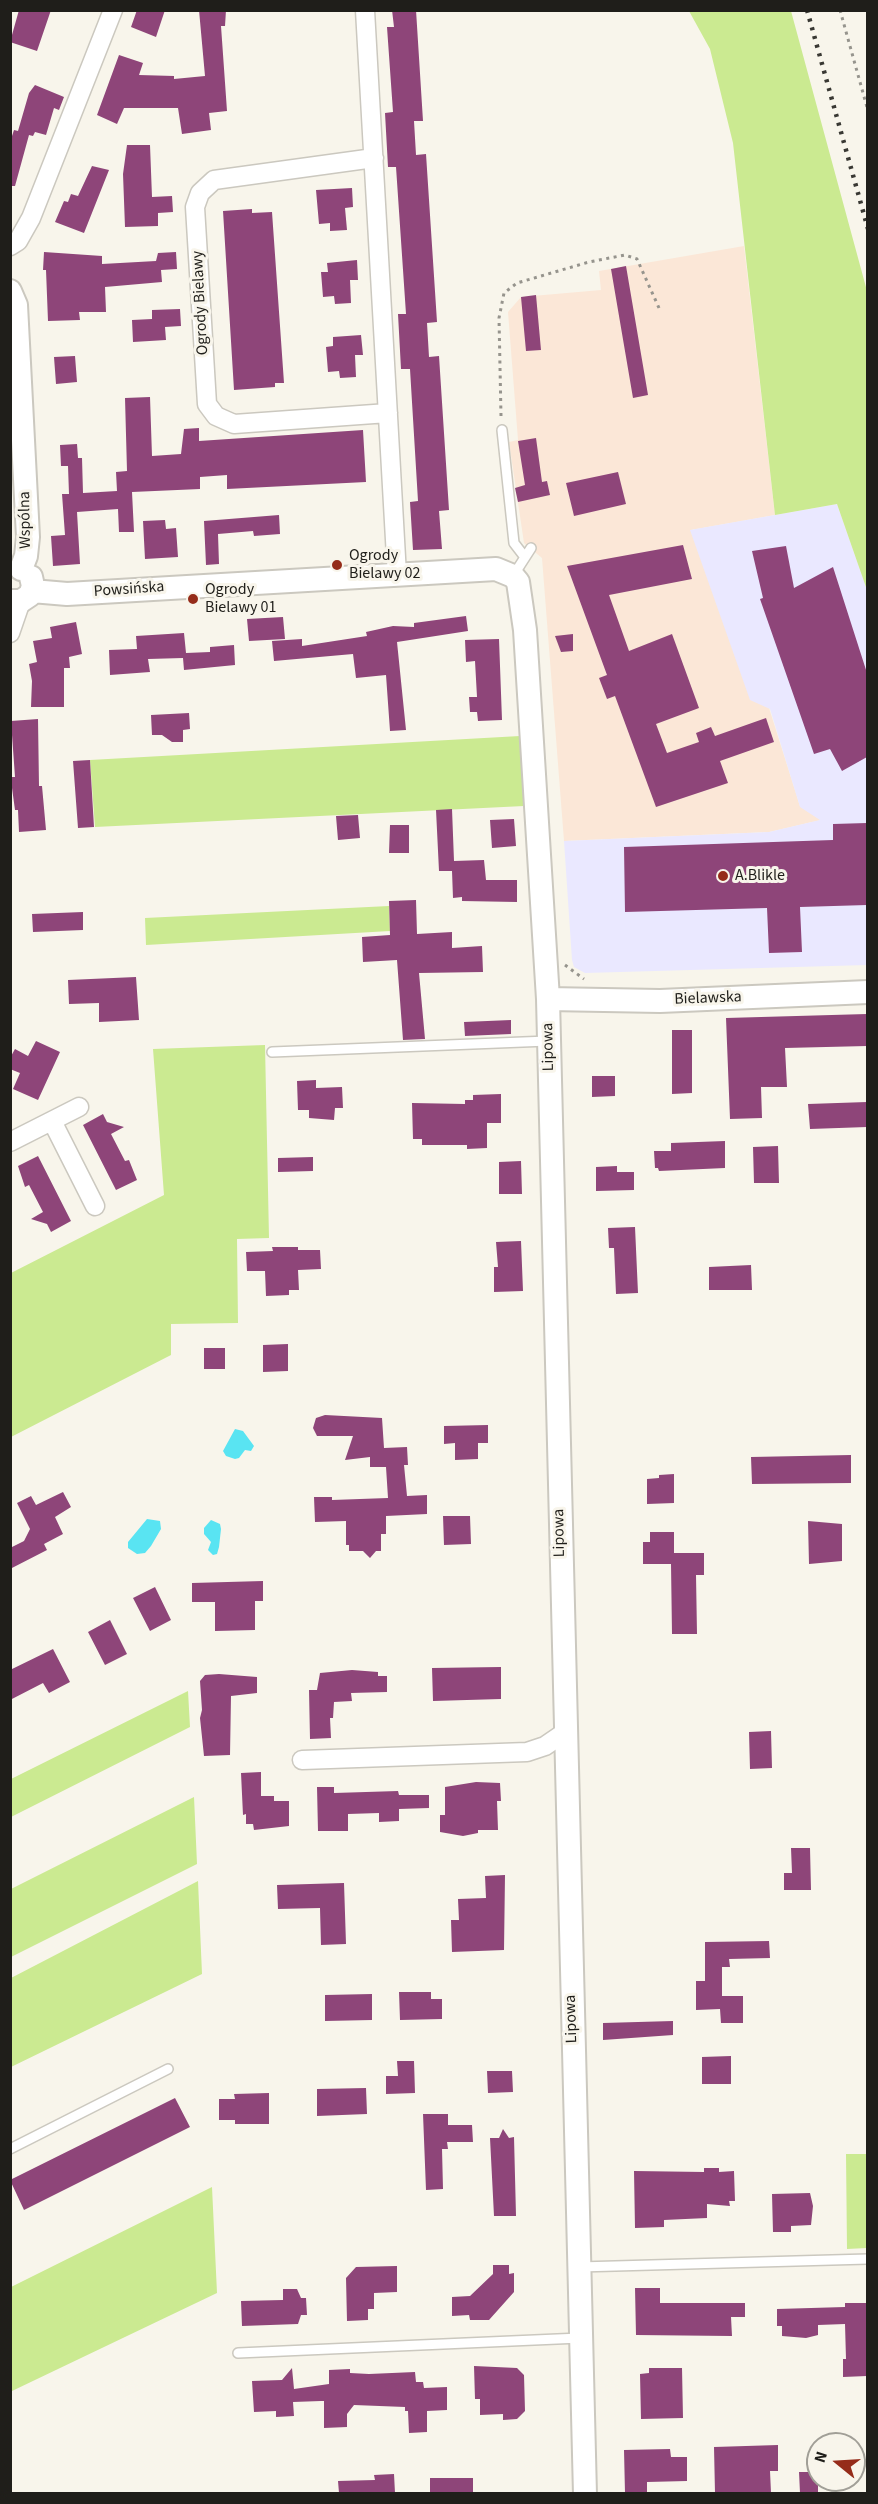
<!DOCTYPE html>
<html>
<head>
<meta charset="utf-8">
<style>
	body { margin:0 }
	#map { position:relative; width:878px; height:2504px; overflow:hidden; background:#f8f5eb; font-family:"Source Sans 3",sans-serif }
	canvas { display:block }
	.frame { position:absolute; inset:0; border:12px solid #1f1e1a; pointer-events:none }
	.north { position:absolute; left:806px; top:2432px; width:60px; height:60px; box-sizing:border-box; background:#f8f5eb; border:2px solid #a19f97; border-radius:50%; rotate:288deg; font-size:16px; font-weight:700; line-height:24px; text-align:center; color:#1f1e1a }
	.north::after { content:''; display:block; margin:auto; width:21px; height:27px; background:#952c1a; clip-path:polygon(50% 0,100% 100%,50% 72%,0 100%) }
</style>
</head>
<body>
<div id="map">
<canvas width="878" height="2504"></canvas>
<div class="frame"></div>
<div class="north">N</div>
</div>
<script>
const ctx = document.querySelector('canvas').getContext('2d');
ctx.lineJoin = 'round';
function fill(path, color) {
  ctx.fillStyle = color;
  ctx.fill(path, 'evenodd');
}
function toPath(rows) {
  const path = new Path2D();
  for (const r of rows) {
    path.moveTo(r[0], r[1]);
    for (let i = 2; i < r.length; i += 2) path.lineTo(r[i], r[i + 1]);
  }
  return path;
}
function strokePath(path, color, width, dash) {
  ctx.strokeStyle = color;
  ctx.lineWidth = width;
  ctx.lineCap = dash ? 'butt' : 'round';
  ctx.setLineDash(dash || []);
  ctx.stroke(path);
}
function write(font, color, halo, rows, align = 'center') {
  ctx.font = font + ' "Source Sans 3",sans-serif';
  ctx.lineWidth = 6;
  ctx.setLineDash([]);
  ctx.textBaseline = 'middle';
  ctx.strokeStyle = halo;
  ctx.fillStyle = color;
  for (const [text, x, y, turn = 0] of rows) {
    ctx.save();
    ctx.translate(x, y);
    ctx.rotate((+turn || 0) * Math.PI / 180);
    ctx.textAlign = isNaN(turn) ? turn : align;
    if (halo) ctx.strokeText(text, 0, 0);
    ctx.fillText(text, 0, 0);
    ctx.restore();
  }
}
const commercial = toPath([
	[744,246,775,515,691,530,769,708,800,806,821,820,769,832,564,841,542,558,524,543,509,442,518,440,508,312,521,297,601,290,599,271]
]);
const industrial = toPath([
	[837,504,867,590,867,965,585,973,574,967,572,960,564,841,769,832,820,820,800,807,770,709,750,700,690,530]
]);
const green = toPath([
	[689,11,791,11,867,291,867,590,837,504,775,515,733,143,710,49],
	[520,736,524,806,95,827,90,760],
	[389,906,390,931,146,945,145,918],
	[265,1045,269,1238,237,1239,238,1323,171,1324,171,1355,11,1437,11,1273,164,1195,153,1049],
	[188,1691,190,1727,11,1817,11,1779],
	[194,1797,197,1864,11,1957,11,1889],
	[198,1881,202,1974,11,2067,11,1978],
	[846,2154,867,2154,867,2248,847,2249],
	[212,2187,217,2293,12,2391,11,2287]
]);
const water = toPath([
	[235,1429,243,1431,254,1446,251,1451,245,1450,239,1458,235,1459,226,1456,223,1451],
	[147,1519,160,1521,161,1529,151,1546,145,1553,137,1554,128,1548,128,1542],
	[211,1520,220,1524,221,1529,219,1547,217,1554,213,1555,208,1550,211,1542,204,1534,204,1528]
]);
const building = toPath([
	[19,10,51,10,37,51,10,42],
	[137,10,165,10,156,37,131,27],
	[199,10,226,10,225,26,221,26,227,111,209,113,211,130,182,134,178,108,124,108,117,124,97,115,119,55,143,63,139,75,174,76,174,79,205,76],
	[392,10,416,10,423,121,414,121,416,155,426,154,437,322,427,323,429,357,439,356,449,510,439,511,442,549,413,550,410,502,418,501,410,369,401,369,398,314,406,314,396,167,388,167,385,113,393,112,387,27,394,27],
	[35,85,64,97,59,110,54,108,46,135,35,132,33,136,29,135,15,186,10,186,10,142,14,130,18,131,29,93],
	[127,145,150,145,152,197,172,196,173,212,158,213,158,226,125,227,123,174],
	[92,166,109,170,84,233,55,222,64,201,68,202,71,194,78,196],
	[352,188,353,207,345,208,347,230,330,231,330,223,319,224,316,190],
	[252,209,252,213,272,212,284,383,275,383,275,387,234,390,223,211],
	[44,252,102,256,102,264,156,261,158,253,176,252,177,269,161,270,162,282,105,287,106,312,79,312,80,320,48,321,46,270,43,270],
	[357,260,358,280,350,280,351,303,335,304,334,296,323,297,321,272,328,272,327,263],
	[626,266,648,395,633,398,611,269],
	[536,295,541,350,526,351,521,297],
	[180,309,181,326,165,327,166,340,133,342,132,320,152,319,152,310],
	[361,335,363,355,355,355,356,377,340,378,339,371,328,372,326,347,333,346,333,337],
	[75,356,77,382,56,384,54,357],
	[150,397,152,456,181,454,184,429,199,428,199,441,363,430,366,482,227,489,227,475,200,477,200,489,132,492,134,532,119,532,118,509,77,512,80,564,53,566,51,536,65,535,62,494,69,494,68,466,61,466,60,445,77,444,78,458,82,458,83,493,117,491,116,472,127,471,125,398],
	[536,438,542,482,547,481,550,495,518,502,515,488,525,485,518,441],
	[618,472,626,504,574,516,566,483],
	[279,515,280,534,254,536,253,531,218,534,219,564,206,565,204,521],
	[165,520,166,529,176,528,178,557,145,559,143,521],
	[683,545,692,579,609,595,629,651,672,634,699,708,656,724,667,753,699,742,696,733,711,727,715,736,766,718,774,742,720,761,728,783,656,807,615,696,607,699,599,678,607,675,567,566],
	[786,546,794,588,833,567,867,673,867,757,842,771,830,749,814,754,760,599,763,598,752,551],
	[466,616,468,631,397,642,406,730,390,731,386,675,356,678,353,654,274,661,272,641,302,639,302,646,367,636,366,632,393,626,414,627,414,623],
	[283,617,285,639,249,641,247,619],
	[76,622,82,654,69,657,70,668,64,668,64,707,31,707,32,681,29,664,37,662,33,641,52,638,50,627],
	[184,633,186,653,210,652,210,647,234,645,235,665,184,670,183,658,148,659,150,672,110,675,109,650,137,649,136,636],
	[573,634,573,651,561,652,555,636],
	[499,639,502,720,478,721,477,712,470,712,469,697,477,697,475,661,466,662,465,640],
	[189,713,190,729,183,730,183,742,172,742,162,735,152,735,151,715],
	[38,719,39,786,42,786,46,830,19,832,18,810,15,810,12,788,12,777,15,777,11,721],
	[90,760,94,827,78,828,73,761],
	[452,809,454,861,484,860,486,880,517,880,517,902,462,901,462,897,453,898,452,871,439,871,436,810],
	[358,815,360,838,338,840,336,816],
	[514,819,516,846,492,848,490,820],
	[867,823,867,905,800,907,802,952,769,953,767,908,625,912,624,847,833,840,833,824],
	[390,825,409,825,409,853,389,853],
	[416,900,417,934,452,932,452,948,482,946,483,972,419,973,425,1039,403,1040,397,960,363,962,362,937,390,935,389,901],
	[83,912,83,930,33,932,32,914],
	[136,977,139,1020,99,1022,99,1003,69,1004,68,980],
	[867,1014,867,1046,785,1048,787,1087,761,1087,762,1118,730,1119,726,1018],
	[511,1020,511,1034,465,1036,464,1022],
	[672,1030,692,1030,692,1093,672,1094],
	[36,1041,60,1052,38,1100,13,1089,20,1073,10,1069,10,1058,15,1049,28,1056],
	[592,1076,615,1076,615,1096,592,1097],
	[316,1080,316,1088,342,1087,343,1108,335,1108,334,1120,309,1118,309,1110,298,1110,297,1081],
	[501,1094,501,1123,487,1123,487,1148,467,1149,467,1145,422,1145,422,1139,413,1139,412,1103,465,1104,465,1100,473,1100,473,1095],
	[867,1102,867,1127,810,1129,808,1104],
	[103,1114,107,1122,124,1127,111,1134,125,1161,129,1160,137,1180,116,1190,83,1125],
	[725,1141,725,1168,659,1171,658,1168,655,1168,654,1151,671,1151,671,1143],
	[778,1146,779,1183,754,1183,753,1147],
	[38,1156,71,1221,51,1232,47,1224,31,1219,43,1212,29,1185,25,1187,18,1166],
	[313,1157,313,1171,278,1172,278,1158],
	[521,1161,522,1194,499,1194,499,1162],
	[617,1166,617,1172,634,1172,634,1190,596,1191,596,1167],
	[635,1227,638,1293,616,1294,614,1248,609,1248,608,1228],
	[521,1241,523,1291,494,1292,494,1267,498,1267,496,1242],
	[272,1247,298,1247,298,1250,320,1250,321,1269,298,1270,299,1290,289,1290,289,1295,266,1296,265,1271,247,1271,246,1252,273,1251],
	[751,1265,752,1290,709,1290,709,1267],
	[288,1344,288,1371,263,1372,263,1345],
	[204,1348,225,1348,225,1369,204,1369],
	[325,1415,382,1418,384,1448,407,1447,408,1465,404,1465,407,1496,427,1495,427,1514,386,1516,386,1534,381,1534,381,1551,376,1551,370,1558,363,1551,349,1551,349,1545,346,1545,346,1521,315,1522,314,1497,332,1497,332,1500,388,1498,386,1467,370,1467,370,1457,345,1460,353,1436,317,1436,313,1428,316,1418],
	[488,1425,488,1443,478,1443,478,1459,455,1460,455,1443,444,1444,444,1426],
	[851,1455,851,1483,752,1484,751,1457],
	[674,1474,674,1503,647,1504,647,1479,659,1478,659,1475],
	[63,1492,71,1507,55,1517,63,1534,44,1544,47,1550,10,1569,10,1548,24,1541,30,1529,17,1503,31,1496,36,1505],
	[443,1516,470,1516,471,1544,444,1545],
	[808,1521,842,1524,842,1561,809,1564],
	[650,1532,674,1532,674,1553,704,1553,704,1575,696,1575,697,1634,672,1634,671,1564,643,1564,643,1542,650,1542],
	[263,1581,263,1601,255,1601,255,1630,215,1631,215,1602,192,1602,192,1583],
	[155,1587,171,1620,150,1631,133,1598],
	[110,1620,127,1654,105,1665,88,1632],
	[53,1649,70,1682,49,1693,43,1683,10,1700,10,1670],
	[501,1667,501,1699,433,1701,432,1668],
	[352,1670,378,1672,378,1676,387,1676,387,1692,351,1693,352,1701,334,1702,333,1718,330,1718,331,1738,310,1739,309,1690,317,1690,320,1673],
	[219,1674,257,1677,257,1693,231,1696,230,1755,204,1756,200,1718,202,1710,200,1681,205,1675],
	[771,1731,772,1768,750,1769,749,1732],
	[261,1772,261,1796,274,1796,274,1801,289,1801,289,1826,254,1830,253,1824,246,1824,246,1814,243,1815,241,1773],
	[476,1782,500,1783,501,1801,497,1801,498,1830,478,1830,478,1833,463,1836,440,1832,440,1815,445,1815,445,1787],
	[317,1787,334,1787,334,1793,398,1791,399,1795,429,1795,429,1808,399,1809,399,1821,379,1822,379,1813,348,1814,348,1831,318,1831],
	[791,1848,810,1848,811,1890,784,1890,784,1873,792,1873],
	[505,1875,504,1950,452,1952,451,1920,459,1920,458,1899,486,1898,485,1876],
	[344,1883,346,1944,321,1945,320,1908,278,1909,277,1885],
	[769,1941,770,1958,729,1959,730,1967,722,1967,722,1996,743,1996,743,2023,721,2023,720,2009,696,2010,696,1981,705,1981,705,1942],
	[399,1992,431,1992,431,1999,442,1999,442,2019,400,2020],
	[372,1994,372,2020,325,2021,325,1995],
	[673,2021,673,2035,603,2040,603,2023],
	[731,2056,731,2084,702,2084,702,2057],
	[397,2061,414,2061,415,2093,386,2094,386,2076,398,2076],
	[487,2071,512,2071,513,2092,488,2093],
	[366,2088,367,2114,317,2116,317,2089],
	[269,2093,269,2124,235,2124,235,2120,219,2120,219,2099,235,2099,234,2094],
	[175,2098,190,2127,24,2210,10,2180],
	[423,2114,448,2114,448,2125,472,2125,473,2142,447,2142,448,2149,442,2149,443,2189,426,2190],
	[503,2129,509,2138,514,2137,516,2216,494,2216,490,2138,499,2138],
	[704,2168,719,2168,719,2172,734,2171,735,2201,729,2201,730,2206,707,2204,707,2218,664,2220,664,2227,635,2228,634,2171,704,2172],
	[810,2193,813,2206,811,2225,791,2226,791,2232,773,2232,772,2194],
	[493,2265,509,2265,509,2274,514,2273,514,2292,489,2320,470,2320,469,2315,452,2316,452,2297,470,2296,493,2274],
	[397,2266,397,2292,374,2293,374,2309,368,2309,368,2320,347,2321,346,2278,356,2267],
	[635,2288,660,2288,660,2303,745,2303,745,2317,731,2317,732,2336,636,2335],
	[283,2289,297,2289,301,2298,306,2298,307,2315,301,2315,298,2324,242,2326,241,2301,283,2300],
	[845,2303,867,2303,867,2376,843,2377,843,2359,846,2359,845,2324,818,2325,818,2335,806,2338,782,2336,782,2326,777,2326,777,2309,845,2307],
	[474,2366,517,2368,524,2375,525,2411,517,2419,503,2420,503,2414,480,2415,480,2399,475,2399],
	[292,2368,294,2389,329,2384,329,2370,350,2369,350,2373,369,2374,415,2372,416,2382,423,2382,424,2388,447,2387,447,2410,427,2411,427,2432,409,2433,408,2411,405,2411,405,2407,354,2405,347,2414,347,2427,324,2428,324,2401,321,2401,293,2402,294,2416,276,2417,276,2411,254,2412,252,2381,282,2380],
	[649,2368,682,2368,683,2418,641,2419,640,2374,649,2373],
	[778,2445,778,2471,770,2471,771,2493,715,2493,714,2447],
	[670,2449,671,2457,687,2457,687,2481,647,2482,647,2493,625,2493,624,2450],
	[799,2472,818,2472,818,2493,800,2493],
	[394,2474,395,2493,339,2493,338,2481,375,2480,374,2475],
	[430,2478,473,2478,473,2493,430,2493]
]);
const path = toPath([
	[840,10,868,111],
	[501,416,499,318,504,293,517,283,589,262,625,255,637,259,659,308],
	[565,965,584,979]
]);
const service = toPath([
	[502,430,514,543,524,556],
	[513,576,531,548],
	[272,1052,548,1041],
	[10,2149,168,2069],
	[579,2267,868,2259],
	[238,2353,580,2338]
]);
const minor = toPath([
	[365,10,397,575],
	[374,158,214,180,200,193,195,207,207,404,216,416,234,424,388,413],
	[10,246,18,241,31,218,113,10],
	[10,633,21,601],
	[52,1121,95,1206],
	[10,1142,79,1107],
	[302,1760,527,1752,545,1746,564,1733]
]);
const tertiary = toPath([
	[10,291,16,305,28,537,26,556,21,569],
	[32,591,67,594,496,569,513,576,518,582,525,630,548,999,585,2494],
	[10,601,21,601,30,595,33,586,31,577],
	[548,999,660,1001,868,992]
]);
const rail = toPath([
	[807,10,868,229]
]);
const markers = [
	[337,565,6,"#952c1a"],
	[193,599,6,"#952c1a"],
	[723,876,6,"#952c1a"]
];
const streetNames = [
	["Ogrody Bielawy",201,303,-93],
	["Wspólna",26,520,-91],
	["Powsińska",129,590,-4],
	["Bielawska",708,999,-2],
	["Lipowa",549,1047,-91],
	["Lipowa",560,1533,-91],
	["Lipowa",572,2019,-92]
];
const poiNames = [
	["Ogrody",349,556],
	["Bielawy 02",349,574],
	["Ogrody",205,590],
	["Bielawy 01",205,608],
	["A.Blikle",735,876]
];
fill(commercial, '#fbe7d7');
fill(industrial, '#eae8ff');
fill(green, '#cbea91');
fill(water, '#59e4f2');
fill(building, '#8e4579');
strokePath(service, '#cbc8bf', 12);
strokePath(minor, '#cbc8bf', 21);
strokePath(tertiary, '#cbc8bf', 26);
strokePath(path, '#96948d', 3, [3, 4.5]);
strokePath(service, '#fff', 9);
strokePath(minor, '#fff', 18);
strokePath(tertiary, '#fff', 22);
strokePath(rail, '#393833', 4.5, [3, 6]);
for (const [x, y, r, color] of markers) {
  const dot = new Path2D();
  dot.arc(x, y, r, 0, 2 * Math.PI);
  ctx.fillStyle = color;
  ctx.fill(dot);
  strokePath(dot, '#f8f5eb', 2);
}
write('16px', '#1f1e1a', '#f8f5eb', streetNames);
write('16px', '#1f1e1a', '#f8f5eb', poiNames, 'left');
</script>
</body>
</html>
